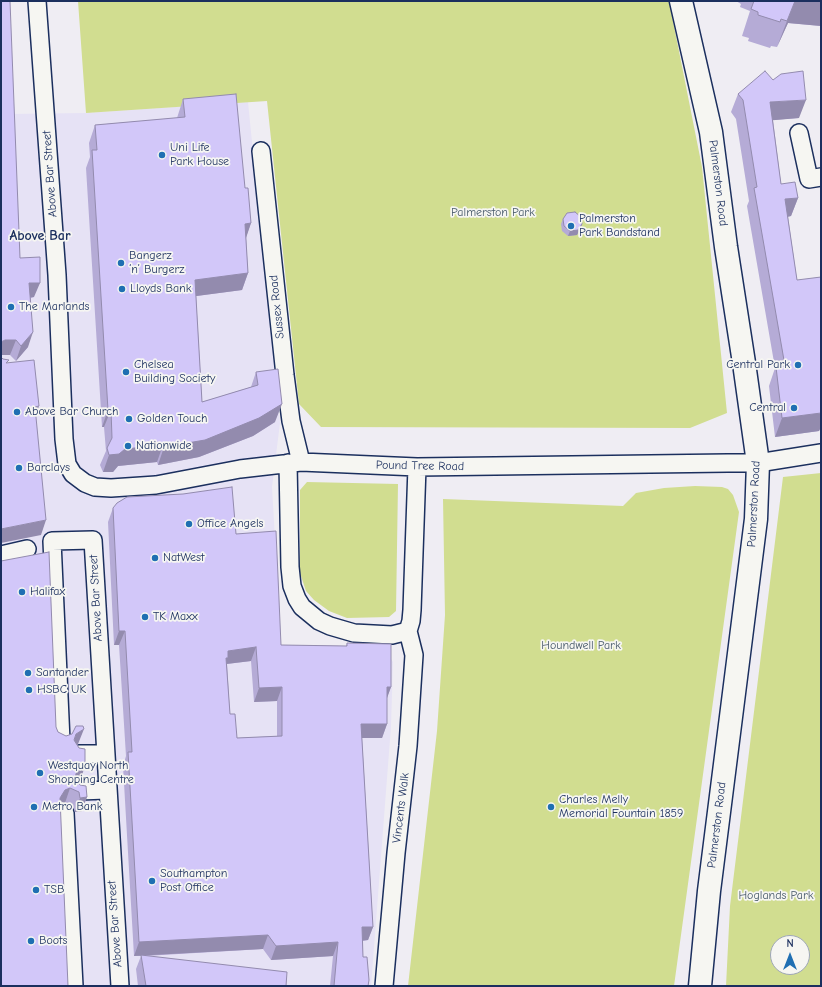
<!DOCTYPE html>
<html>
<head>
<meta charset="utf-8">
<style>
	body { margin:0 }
	#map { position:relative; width:822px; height:987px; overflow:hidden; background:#efedf3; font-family:"Comic Neue",sans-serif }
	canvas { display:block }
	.frame { position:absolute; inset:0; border:2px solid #1b2f5e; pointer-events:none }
	.north { position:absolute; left:770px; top:935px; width:40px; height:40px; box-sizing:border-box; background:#f6f6f2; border:1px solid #9ea6b7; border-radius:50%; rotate:0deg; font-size:11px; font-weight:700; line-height:16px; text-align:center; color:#1b2f5e }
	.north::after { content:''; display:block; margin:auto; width:14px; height:18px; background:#1f6fb2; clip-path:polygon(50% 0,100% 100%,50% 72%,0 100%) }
</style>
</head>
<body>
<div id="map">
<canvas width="822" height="987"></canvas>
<div class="frame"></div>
<div class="north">N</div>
</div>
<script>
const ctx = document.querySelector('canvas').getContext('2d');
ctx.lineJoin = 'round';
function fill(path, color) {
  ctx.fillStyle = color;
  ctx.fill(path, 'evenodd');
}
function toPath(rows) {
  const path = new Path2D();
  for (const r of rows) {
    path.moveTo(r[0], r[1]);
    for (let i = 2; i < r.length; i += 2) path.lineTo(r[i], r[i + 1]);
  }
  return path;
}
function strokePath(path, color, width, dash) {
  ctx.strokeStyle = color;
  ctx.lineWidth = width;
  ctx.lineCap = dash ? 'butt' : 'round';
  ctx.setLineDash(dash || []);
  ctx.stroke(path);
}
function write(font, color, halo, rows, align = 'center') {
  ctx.font = font + ' "Comic Neue",sans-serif';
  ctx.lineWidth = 3.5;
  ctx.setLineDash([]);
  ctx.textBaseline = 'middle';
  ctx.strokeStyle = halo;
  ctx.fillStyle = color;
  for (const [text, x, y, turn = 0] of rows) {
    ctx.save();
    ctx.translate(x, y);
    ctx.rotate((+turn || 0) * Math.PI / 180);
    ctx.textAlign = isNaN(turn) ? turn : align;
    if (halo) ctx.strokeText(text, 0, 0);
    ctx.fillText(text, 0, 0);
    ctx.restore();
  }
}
const built = toPath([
	[1,1,4,1,9,114,86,113,248,102,280,423,272,487,281,644,289,652,390,657,393,662,391,726,371,986,1,986]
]);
const green = toPath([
	[78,1,669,1,702,167,727,413,690,428,321,427,299,404,267,101,86,113],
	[821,473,821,986,726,986,730,906,783,477],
	[778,943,802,943,802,967,778,967],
	[307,482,398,484,396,611,389,617,347,618,329,611,314,600,306,591,300,573,300,490],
	[695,486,722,487,728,489,733,495,739,512,674,986,408,986,437,731,445,615,443,499,623,506,636,493,664,488]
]);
const street = toPath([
	[37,1,57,275,64,439,67,464,73,474,85,483,95,487,111,488,156,485,240,469,301,462,417,467,728,463,758,463,821,453],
	[799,133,809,179,821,177],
	[261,151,285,375,291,421,301,462],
	[288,463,290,567,292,586,297,599,302,607,319,621,330,626,354,633,392,635,408,631],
	[1,555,27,549],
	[61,741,52,541,93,540,120,986],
	[79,754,104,754],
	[80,791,106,790],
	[65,813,74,986],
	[384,986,396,853,408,746,414,655,408,631,411,621,412,610,417,467]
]);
const secondary = toPath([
	[681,1,711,132,726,247,744,363,758,463,756,519,709,891,700,986]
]);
const wall = toPath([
	[736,1,821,1,821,26,788,23,777,47,771,46,770,48,748,41,749,38,742,36,750,11,740,7,741,4],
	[738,94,799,118,773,120,781,184,798,198,791,216,788,217,797,280,821,427,819,431,775,437,769,386,775,368,747,206,749,201,736,119,731,112],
	[183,99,245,188,251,223,246,237,248,273,242,290,196,296,202,402,251,387,256,372,275,422,253,436,199,457,158,465,157,462,118,466,113,472,103,472,100,465,106,451,104,427,102,427,86,168,90,157,89,143,95,125,177,118],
	[563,219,582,224,580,229,577,235,568,236,562,231,561,224],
	[20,258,34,297,31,298,28,347,16,361,10,355],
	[113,508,236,534,281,645,346,646,347,643,391,687,387,697,387,724,382,738,362,738,373,927,368,940,363,941,363,957,368,986,330,986,333,956,271,960,263,949,145,956,286,986,138,986,136,969,141,956,134,956,123,766,126,756,119,645,114,645,108,522],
	[251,661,254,702,277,701,277,736,237,738,230,714,227,664],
	[56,727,58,732,78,744,77,745,80,781,78,782,87,797,81,812,75,812,73,807,65,803,61,804]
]);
const shadedWall = toPath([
	[795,1,821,1,821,26,788,23,777,47,787,21],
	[806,100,799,118,764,121,770,102],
	[798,198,791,216,779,218,785,199],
	[251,223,245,241,245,224],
	[582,224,580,229,577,235,568,236,570,231],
	[248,273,242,290,189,297,195,280],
	[29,283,40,283,34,297,24,298],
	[33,332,28,347,16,361,21,346],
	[5,340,16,340,10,355,1,355,1,342],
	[282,404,275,422,253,436,199,457,158,465,164,447],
	[39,406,34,421,35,407],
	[108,410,111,410,104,427,102,427],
	[821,413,821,427,819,431,775,437,782,418],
	[163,445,157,462,118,466,113,472,103,472,109,455,125,449],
	[46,520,41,535,1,543,1,529],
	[119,631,125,631,119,645,114,645],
	[256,647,251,661,226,664,223,672,228,651],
	[282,687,277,701,254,702,259,688],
	[387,687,391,687,386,701],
	[361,724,387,724,382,738,356,738],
	[84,729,78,744,71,749,76,734],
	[85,766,80,781,71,786,77,771],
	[70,788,65,803,59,805,60,798,65,790],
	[87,797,81,812,75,812,80,798],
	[362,927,373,927,368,940,357,941],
	[268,935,263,949,134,956,139,942],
	[338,942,333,956,271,960,276,946]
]);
const building = toPath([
	[1,1,10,1,20,258,40,257,40,283,29,283,33,332,21,346,16,340,5,340,1,342,1,1],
	[754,1,795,1,787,21,781,19,780,22,758,15,758,12,751,9,754,1],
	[765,71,773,80,781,74,803,71,806,100,770,102,781,184,795,182,798,198,785,199,797,280,821,277,821,413,782,418,776,367,785,366,754,188,757,187,743,100,738,94,765,71],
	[236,94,245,188,248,188,251,223,245,224,248,273,195,280,202,402,258,385,256,372,278,369,282,404,259,418,205,440,164,447,163,445,125,449,119,454,109,455,107,448,112,438,111,410,108,410,92,150,97,150,95,125,185,117,183,99,236,94],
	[575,212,581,217,582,224,578,230,570,231,564,226,563,219,567,213,575,212],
	[1,357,3,359,9,360,6,363,34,360,39,406,35,407,46,520,1,529,1,357],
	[232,487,236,534,276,531,281,645,347,646,347,643,391,644,391,687,387,687,387,724,361,724,373,927,362,927,363,957,367,957,369,980,368,986,334,986,338,942,276,946,268,935,139,942,128,752,132,752,125,631,119,631,113,508,117,503,127,497,183,494,232,487],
	[256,647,259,688,282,687,282,736,237,738,235,714,230,714,226,658,228,658,228,651,256,647],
	[49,552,56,727,58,732,66,736,72,734,76,726,83,726,84,729,76,734,74,740,79,748,85,749,85,766,77,771,75,777,80,785,86,786,87,797,80,798,79,792,70,788,65,790,60,798,68,986,1,986,1,561,49,552],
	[141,955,287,972,286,986,146,986,141,955]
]);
const markers = [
	[162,155,4,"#1f6fb2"],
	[571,226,4,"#1f6fb2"],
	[121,263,4,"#1f6fb2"],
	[122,289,4,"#1f6fb2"],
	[11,307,4,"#1f6fb2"],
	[798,365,4,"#1f6fb2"],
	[126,372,4,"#1f6fb2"],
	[794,408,4,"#1f6fb2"],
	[17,412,4,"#1f6fb2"],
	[129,419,4,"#1f6fb2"],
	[128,446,4,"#1f6fb2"],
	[19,468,4,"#1f6fb2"],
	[189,524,4,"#1f6fb2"],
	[155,558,4,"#1f6fb2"],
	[22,592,4,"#1f6fb2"],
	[145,617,4,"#1f6fb2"],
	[28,673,4,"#1f6fb2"],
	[29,690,4,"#1f6fb2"],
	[40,773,4,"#1f6fb2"],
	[34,807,4,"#1f6fb2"],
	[551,807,4,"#1f6fb2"],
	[152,881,4,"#1f6fb2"],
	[36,890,4,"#1f6fb2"],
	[31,941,4,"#1f6fb2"]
];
const poiNames = [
	["Uni Life",170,148],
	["Park House",170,162],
	["Palmerston",579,219],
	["Park Bandstand",579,233],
	["Bangerz",129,256],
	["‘n’ Burgerz",129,270],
	["Lloyds Bank",130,289],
	["The Marlands",19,307],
	["Chelsea",134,365],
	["Building Society",134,379],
	["Central Park",790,365,"right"],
	["Central",786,408,"right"],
	["Above Bar Church",25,412],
	["Golden Touch",137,419],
	["Nationwide",136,446],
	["Barclays",27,468],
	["Office Angels",197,524],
	["NatWest",163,558],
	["Halifax",30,592],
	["TK Maxx",153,617],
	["Santander",36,673],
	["HSBC UK",37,690],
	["Westquay North",48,766],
	["Shopping Centre",48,780],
	["Charles Melly",559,800],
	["Memorial Fountain 1859",559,814],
	["Metro Bank",42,807],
	["Southampton",160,874],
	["Post Office",160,888],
	["TSB",44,890],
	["Boots",39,941]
];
const streetNames = [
	["Above Bar Street",50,174,-94],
	["Palmerston Road",718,183,83],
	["Sussex Road",277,307,-96],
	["Pound Tree Road",420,466,1],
	["Palmerston Road",754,504,-87],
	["Above Bar Street",96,598,-93],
	["Vincents Walk",401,808,-83],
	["Palmerston Road",717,825,-83],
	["Above Bar Street",115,924,-94]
];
const parkNames = [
	["Palmerston Park",493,213],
	["Houndwell Park",581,646],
	["Hoglands Park",776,896]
];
const quarterNames = [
	["Above Bar",40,236]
];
fill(built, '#e6e2f5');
fill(green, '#d1dd90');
strokePath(street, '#1b2f5e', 20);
strokePath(secondary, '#1b2f5e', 25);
strokePath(street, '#f6f6f2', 17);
strokePath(secondary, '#f6f6f2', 22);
fill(wall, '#b5abd6');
fill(shadedWall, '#938bae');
fill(building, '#d2c7f9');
strokePath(building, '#938bae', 1);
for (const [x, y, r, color] of markers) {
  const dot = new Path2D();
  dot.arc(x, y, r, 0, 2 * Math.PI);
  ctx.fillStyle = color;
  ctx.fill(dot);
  strokePath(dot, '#f6f6f2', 1.5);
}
write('12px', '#1b2f5e', '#f6f6f2', poiNames, 'left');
write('12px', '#1b2f5e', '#f6f6f2', streetNames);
write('12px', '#485a6a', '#f6f6f2', parkNames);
write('bold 14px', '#1b2f5e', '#f6f6f2', quarterNames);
</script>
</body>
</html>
